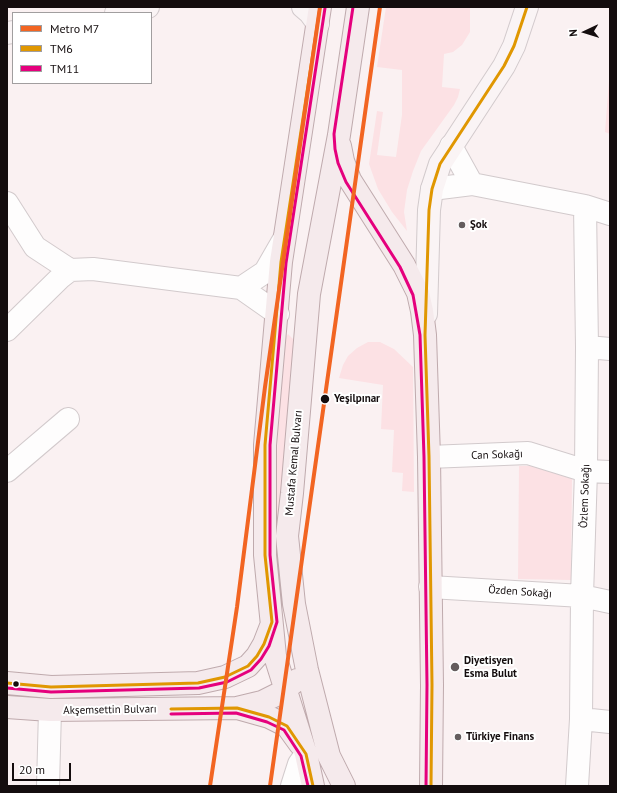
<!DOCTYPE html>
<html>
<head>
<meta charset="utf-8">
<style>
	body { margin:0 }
	#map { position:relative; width:617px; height:793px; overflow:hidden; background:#faf1f2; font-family:"PT Sans",sans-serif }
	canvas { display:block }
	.frame { position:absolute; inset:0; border:8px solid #140d0e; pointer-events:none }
	.legend { position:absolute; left:12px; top:12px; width:140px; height:72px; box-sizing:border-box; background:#fff; border:1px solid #a19e9f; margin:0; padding:5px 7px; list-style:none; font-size:12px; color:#140d0e }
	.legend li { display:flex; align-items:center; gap:8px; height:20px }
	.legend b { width:20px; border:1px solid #a19e9f }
	.north { position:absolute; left:565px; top:12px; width:40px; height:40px; -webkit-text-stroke:3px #fff; paint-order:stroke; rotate:266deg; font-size:11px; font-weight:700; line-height:16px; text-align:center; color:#140d0e }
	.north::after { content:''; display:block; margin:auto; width:14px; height:18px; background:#140d0e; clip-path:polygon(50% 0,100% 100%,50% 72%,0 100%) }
	.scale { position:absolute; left:12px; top:763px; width:59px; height:18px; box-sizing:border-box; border:2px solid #140d0e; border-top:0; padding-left:5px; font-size:12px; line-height:14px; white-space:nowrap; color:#140d0e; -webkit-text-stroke:3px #fff; paint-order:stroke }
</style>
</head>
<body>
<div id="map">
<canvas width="617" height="793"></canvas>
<div class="frame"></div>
<ul class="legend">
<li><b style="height:5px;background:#f26522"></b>Metro M7</li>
<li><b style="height:5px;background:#e09701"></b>TM6</li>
<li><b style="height:5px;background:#e5007d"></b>TM11</li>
</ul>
<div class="north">N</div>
<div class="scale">20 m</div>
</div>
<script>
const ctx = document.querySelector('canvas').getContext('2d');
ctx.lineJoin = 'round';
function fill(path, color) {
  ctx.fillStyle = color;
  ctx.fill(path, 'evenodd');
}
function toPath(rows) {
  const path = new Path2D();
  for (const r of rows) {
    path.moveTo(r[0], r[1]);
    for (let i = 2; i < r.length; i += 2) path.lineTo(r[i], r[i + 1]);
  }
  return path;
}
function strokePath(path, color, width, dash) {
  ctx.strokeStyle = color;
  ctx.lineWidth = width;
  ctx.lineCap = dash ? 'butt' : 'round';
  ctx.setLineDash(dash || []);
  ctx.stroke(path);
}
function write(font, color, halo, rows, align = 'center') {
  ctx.font = font + ' "PT Sans",sans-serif';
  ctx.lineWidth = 4;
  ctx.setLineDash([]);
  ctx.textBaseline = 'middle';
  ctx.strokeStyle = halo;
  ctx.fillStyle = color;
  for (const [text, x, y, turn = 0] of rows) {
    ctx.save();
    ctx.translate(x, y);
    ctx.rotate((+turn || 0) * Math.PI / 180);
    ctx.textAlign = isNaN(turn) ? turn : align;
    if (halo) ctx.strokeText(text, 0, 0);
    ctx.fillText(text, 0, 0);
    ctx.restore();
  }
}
const green = toPath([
	[386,7,470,7,470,32,462,45,453,52,444,54,442,87,460,89,458,97,454,105,421,151,413,171,407,190,404,212,407,231,392,212,378,189,369,164,377,111,383,112,377,155,396,157,402,115,402,70,377,67],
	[610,68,610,134,605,132],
	[288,334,293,339,296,347,279,559,274,567,279,382,285,338],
	[368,342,380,342,394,349,413,367,414,492,402,491,403,473,392,472,394,430,381,429,383,385,339,378,343,365,348,356,357,348],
	[519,466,559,466,572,478,571,580,518,579]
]);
const street = toPath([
	[451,146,472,184],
	[432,189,472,184,585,206,610,214],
	[7,203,35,247,70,270,93,269,241,288,278,314],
	[241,288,265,272,284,239],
	[7,330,61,277,70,270],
	[587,347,610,349],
	[429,457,528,453,586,471,610,472],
	[7,471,68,419],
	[430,587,582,596,610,602],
	[581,719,610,722],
	[48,786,50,710],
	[292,786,299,764,306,754],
	[577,786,581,719,582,596,586,471,587,347,585,206]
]);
const secondary = toPath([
	[303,7,310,13,318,24],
	[116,13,148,7],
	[7,33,13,32],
	[426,314,429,210,432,189,440,164,504,66,514,46,527,7]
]);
const primary = toPath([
	[340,146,343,161,350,180,404,265,418,293,422,311,425,335,429,457,432,685,431,786],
	[7,683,51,687,198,683,225,677,248,666,257,656,264,644,271,626],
	[7,707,50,710,237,708,269,717,287,726,300,744],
	[237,708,262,702,282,692,297,680],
	[313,786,306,754,275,656,265,555,265,445,281,262,320,7],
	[344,786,329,756,307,670,294,604,287,536,292,493,309,294,339,135,358,7]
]);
const bus1 = toPath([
	[7,683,51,687,198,683,225,677,248,666,257,656,264,644,272,622,265,555,265,445,281,262,320,7],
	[171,709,237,708,269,717,287,726,306,754,313,786],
	[431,786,432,685,429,457,425,335,429,210,432,189,440,164,504,66,514,46,527,7]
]);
const bus2 = toPath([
	[353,7,334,134,335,149,338,163,346,182,400,267,413,295,420,335,424,457,427,685,426,786],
	[7,688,51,692,199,688,227,682,251,670,261,659,269,646,277,622,270,555,270,445,286,263,325,8],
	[171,714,236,713,267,722,284,730,301,756,308,786]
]);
const metro1 = toPath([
	[210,786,237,607,265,387,320,7],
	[270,786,380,7]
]);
const markers = [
	[462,225,4,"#645d5e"],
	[325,399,5,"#140d0e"],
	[455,667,5,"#645d5e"],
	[16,684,3.5,"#140d0e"],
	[458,737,4,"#645d5e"]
];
const poiNames = [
	["Şok",470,225],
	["Diyetisyen",464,661],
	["Esma Bulut",464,674],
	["Türkiye Finans",466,737]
];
const stopNames = [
	["Yeşilpınar",334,399]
];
const streetNames = [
	["Can Sokağı",497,455,-2],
	["Mustafa Kemal Bulvarı",294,463,-85],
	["Özlem Sokağı",585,496,-88],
	["Özden Sokağı",520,592,4],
	["Akşemsettin Bulvarı",110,710,-1]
];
fill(green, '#fce1e4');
strokePath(street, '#d2cacc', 24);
strokePath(secondary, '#d2cacc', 24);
strokePath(primary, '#bfaaad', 24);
strokePath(street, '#fefdfd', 22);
strokePath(secondary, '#faf4f5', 22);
strokePath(primary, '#f5eaec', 22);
strokePath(bus1, '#e09701', 3);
strokePath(bus2, '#e5007d', 3);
strokePath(metro1, '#f26522', 4);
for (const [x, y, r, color] of markers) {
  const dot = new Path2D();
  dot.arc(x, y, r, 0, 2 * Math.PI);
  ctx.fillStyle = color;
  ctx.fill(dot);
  strokePath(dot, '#fff', 1.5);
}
write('bold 11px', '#140d0e', '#fff', poiNames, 'left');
write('bold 11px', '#140d0e', '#fff', stopNames, 'left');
write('11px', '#140d0e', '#fff', streetNames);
</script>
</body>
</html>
